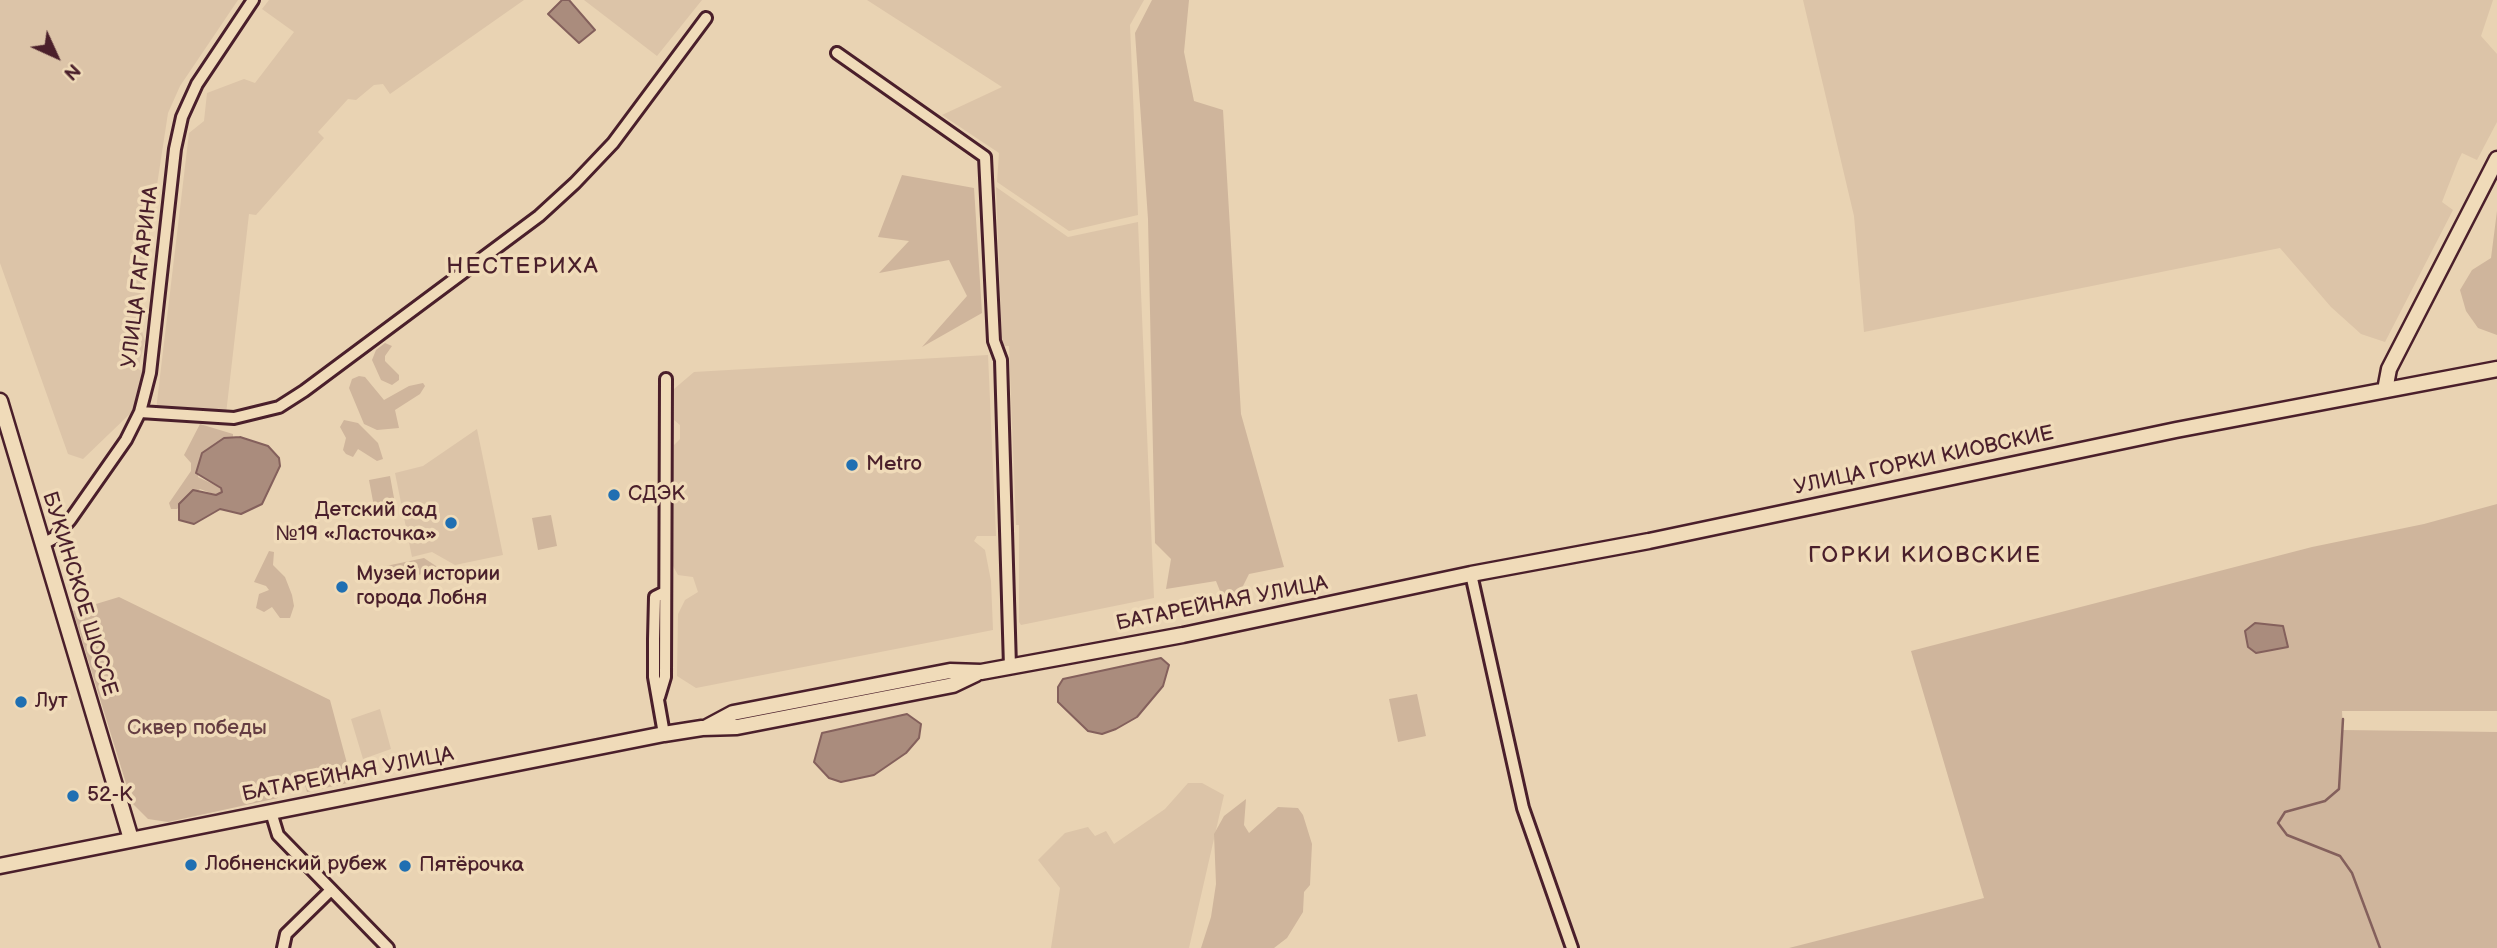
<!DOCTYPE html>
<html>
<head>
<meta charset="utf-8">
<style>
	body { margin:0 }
	#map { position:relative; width:2497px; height:948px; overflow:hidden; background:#e9d3b3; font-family:"Balsamiq Sans",sans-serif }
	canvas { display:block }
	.north { position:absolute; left:21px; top:21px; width:70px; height:70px; -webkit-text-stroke:5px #f0dbb9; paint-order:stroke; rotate:135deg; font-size:19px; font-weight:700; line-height:28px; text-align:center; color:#4a1f2b }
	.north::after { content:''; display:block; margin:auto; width:24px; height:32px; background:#4a1f2b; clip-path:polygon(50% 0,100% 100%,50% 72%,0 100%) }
</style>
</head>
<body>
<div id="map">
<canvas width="2497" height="948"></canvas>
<div class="north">N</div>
</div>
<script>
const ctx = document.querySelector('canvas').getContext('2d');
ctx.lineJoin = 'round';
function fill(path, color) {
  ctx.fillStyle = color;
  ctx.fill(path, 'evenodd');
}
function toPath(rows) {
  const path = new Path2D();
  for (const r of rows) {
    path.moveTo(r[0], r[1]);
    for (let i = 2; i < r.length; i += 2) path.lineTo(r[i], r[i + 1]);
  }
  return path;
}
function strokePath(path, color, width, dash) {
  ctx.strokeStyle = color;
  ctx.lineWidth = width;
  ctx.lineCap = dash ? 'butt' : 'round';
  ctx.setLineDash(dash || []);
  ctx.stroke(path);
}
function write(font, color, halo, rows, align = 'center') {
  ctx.font = font + ' "Balsamiq Sans",sans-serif';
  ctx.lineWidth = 7;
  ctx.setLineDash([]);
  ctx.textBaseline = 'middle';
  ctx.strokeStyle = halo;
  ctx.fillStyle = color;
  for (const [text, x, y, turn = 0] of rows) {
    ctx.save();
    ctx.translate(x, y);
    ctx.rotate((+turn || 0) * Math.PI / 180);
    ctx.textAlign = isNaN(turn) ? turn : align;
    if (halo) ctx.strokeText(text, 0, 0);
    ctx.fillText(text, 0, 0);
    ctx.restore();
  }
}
const built = toPath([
	[0,0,238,0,180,86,168,113,137,316,145,341,138,369,145,372,135,409,83,459,68,454,0,263],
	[269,0,524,0,390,94,383,84,374,85,356,100,348,99,318,132,324,138,256,215,249,214,226,414,156,410,189,133,204,121,207,93,244,79,255,83,294,32,262,9],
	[584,0,702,0,657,56],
	[867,0,1144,0,1130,25,1138,215,1069,231,997,182,999,153,942,115,1002,87],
	[1803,0,2493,0,2481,36,2497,54,2497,122,2477,160,2462,153,2458,161,2442,202,2453,210,2385,342,2361,334,2331,307,2280,248,1864,332,1854,216],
	[996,187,1068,237,1138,222,1154,598,1021,625,1019,622,1019,525,1016,525,1009,346,1002,346],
	[988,355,996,536,977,536,974,541,985,550,991,581,993,630,696,688,677,676,678,614,685,600,698,592,693,577,678,575,669,559,674,445,680,439,680,425,674,420,674,389,694,372],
	[477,429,503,555,455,565,432,552,412,557,395,473,423,466],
	[380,709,391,749,363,759,351,719],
	[1188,783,1202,783,1224,795,1189,948,1051,948,1060,888,1038,860,1065,833,1088,827,1095,836,1106,831,1114,844,1165,809]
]);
const green = toPath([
	[1152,0,1189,0,1184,52,1194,101,1223,110,1241,414,1284,567,1249,574,1241,590,1230,597,1222,596,1216,581,1166,589,1171,559,1155,543,1148,219,1135,33],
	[902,175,974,188,982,313,922,347,967,296,949,260,879,273,909,241,878,237],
	[2497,211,2497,335,2478,328,2466,311,2460,290,2472,270,2491,258],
	[385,343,392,346,385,356,385,361,399,375,399,380,392,385,381,380,372,360,376,350],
	[359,376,365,377,384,400,409,386,423,383,425,386,420,394,395,410,399,428,377,430,364,424,349,388,352,379],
	[344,420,358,423,378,443,383,459,377,461,358,449,353,457,346,454,343,450,346,438,340,427],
	[200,424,233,434,233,437,224,438,202,453,198,464,198,477,221,488,222,492,216,495,200,489,177,509,171,509,169,503,191,471,191,463,184,455],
	[390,476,396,509,375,512,369,480],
	[2497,504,2497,711,2342,711,2343,730,2497,732,2497,948,1789,948,1984,898,1911,651,2312,547,2424,524],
	[551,515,557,546,538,550,532,518],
	[269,551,274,552,273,565,285,577,292,595,294,606,290,618,280,618,272,607,264,612,256,608,259,594,269,590,266,586,254,582],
	[424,558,442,570,389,581,386,566],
	[119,597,330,700,352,782,307,792,305,785,277,791,278,798,168,822,148,819,132,803,73,611],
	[1417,694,1426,736,1398,742,1389,699],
	[1246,799,1244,825,1249,833,1278,807,1298,808,1303,815,1312,844,1310,885,1304,892,1303,912,1287,938,1274,948,1201,948,1211,917,1216,884,1214,834,1224,816]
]);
const water = toPath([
	[562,0,569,0,595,30,579,43,548,14,562,0],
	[240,437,268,446,279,458,280,466,262,504,241,514,220,509,194,524,179,520,179,504,193,490,216,495,222,492,221,488,196,473,202,453,224,438,240,437],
	[2255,623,2283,626,2288,647,2256,653,2248,647,2245,631,2255,623],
	[1161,658,1169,665,1163,686,1137,717,1116,729,1102,734,1088,731,1058,702,1058,687,1063,679,1161,658],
	[907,714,921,724,919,738,906,753,874,775,841,782,829,778,814,762,822,733,907,714]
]);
const stream = toPath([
	[2343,719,2339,789,2325,801,2285,812,2278,823,2287,835,2340,856,2352,873,2380,948]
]);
const minor = toPath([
	[837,53,985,157,994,341,1001,360,1010,667],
	[140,412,234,418,279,407,304,391,539,216,575,183,613,143,706,18],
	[43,544,54,538,70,520,126,440,140,412,150,373,175,149,182,117,197,84,253,0],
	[1471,574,1523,808,1572,948],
	[659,697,665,677,666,379],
	[664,734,654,677,654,639,655,597,665,592],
	[271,812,278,835,388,948],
	[283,948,286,934,331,890]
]);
const major = toPath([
	[2385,390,2389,369,2497,159],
	[0,401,131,839],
	[705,728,733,713,950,671,981,672,1183,635,1471,574,1649,541,2176,430,2497,369],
	[0,866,664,734,702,728,737,727,953,685,976,674]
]);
const markers = [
	[852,465,7,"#1f6fb2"],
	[614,495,7,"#1f6fb2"],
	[451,523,7,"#1f6fb2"],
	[342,587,7,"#1f6fb2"],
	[21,702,7,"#1f6fb2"],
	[73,796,7,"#1f6fb2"],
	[191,865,7,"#1f6fb2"],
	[405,866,7,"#1f6fb2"]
];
const streetNames = [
	["УЛИЦА ГАГАРИНА",141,277,-83],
	["УЛИЦА ГОРКИ КИОВСКИЕ",1924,461,-12],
	["БУКИНСКОЕ ШОССЕ",79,594,73],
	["БАТАРЕЙНАЯ УЛИЦА",1222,604,-11],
	["БАТАРЕЙНАЯ УЛИЦА",348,775,-11]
];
const poiNames = [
	["Metro",866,465],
	["СДЭК",628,495],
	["Детский сад",437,511,"right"],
	["№19 «Ласточка»",437,535,"right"],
	["Музей истории",356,575],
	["города Лобня",356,599],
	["Лут",35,702],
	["52-К",87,796],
	["Лобненский рубеж",205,865],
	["Пятёрочка",419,866]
];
const parkNames = [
	["Сквер победы",197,729]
];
const neighbourhoodNames = [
	["НЕСТЕРИХА",523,267],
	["ГОРКИ КИОВСКИЕ",1925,556]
];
fill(built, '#dcc4a8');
fill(green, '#cfb59c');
fill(water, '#aa8c7d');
strokePath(water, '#84605c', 2);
strokePath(stream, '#84605c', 2.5);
strokePath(minor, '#4a1f2b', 16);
strokePath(major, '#4a1f2b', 19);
strokePath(minor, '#f0dbb9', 10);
strokePath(major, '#f0dbb9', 14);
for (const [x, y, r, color] of markers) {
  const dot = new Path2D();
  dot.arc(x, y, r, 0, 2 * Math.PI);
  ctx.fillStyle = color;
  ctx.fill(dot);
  strokePath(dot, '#f0dbb9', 2.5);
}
write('21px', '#4a1f2b', '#f0dbb9', streetNames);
write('21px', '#4a1f2b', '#f0dbb9', poiNames, 'left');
write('21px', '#653d42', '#f0dbb9', parkNames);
ctx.letterSpacing = '2px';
write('23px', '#4a1f2b', '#f0dbb9', neighbourhoodNames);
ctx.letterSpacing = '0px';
</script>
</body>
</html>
